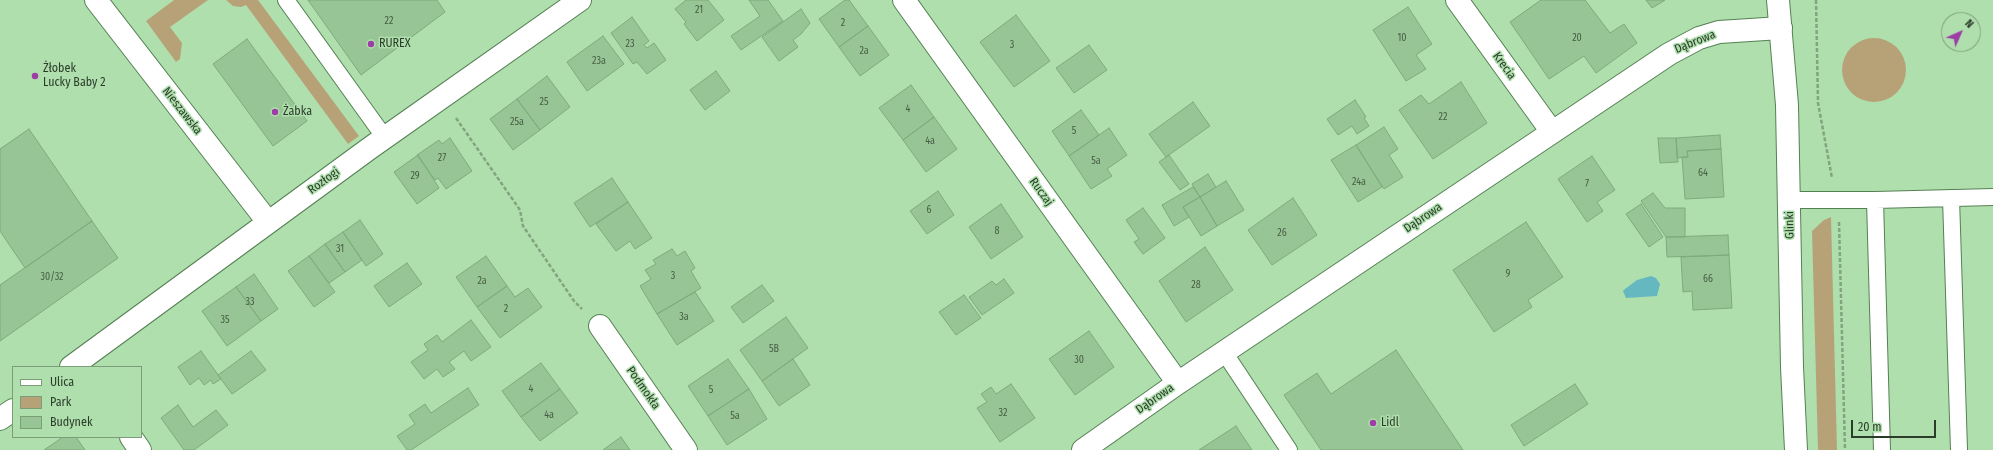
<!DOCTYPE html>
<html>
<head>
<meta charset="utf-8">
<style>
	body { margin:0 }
	#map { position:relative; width:1993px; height:450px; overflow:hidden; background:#b0dfae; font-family:"Fira Sans Condensed",sans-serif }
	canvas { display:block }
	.legend { position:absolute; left:12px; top:366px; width:130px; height:72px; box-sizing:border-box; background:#b0dfae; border:1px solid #7b9e79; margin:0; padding:5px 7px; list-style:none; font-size:12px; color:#2b3d2a }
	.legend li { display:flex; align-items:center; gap:8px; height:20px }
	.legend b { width:20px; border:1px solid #7b9e79 }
	.north { position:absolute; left:1941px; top:12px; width:40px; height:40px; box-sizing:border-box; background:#b0dfae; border:1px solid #7b9e79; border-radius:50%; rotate:45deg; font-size:11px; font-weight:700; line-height:16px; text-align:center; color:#2b3d2a }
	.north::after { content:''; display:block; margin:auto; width:14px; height:18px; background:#9d3ea7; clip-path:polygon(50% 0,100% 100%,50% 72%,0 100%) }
	.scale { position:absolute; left:1851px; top:420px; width:85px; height:18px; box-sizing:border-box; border:2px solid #2b3d2a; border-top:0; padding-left:5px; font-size:12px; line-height:14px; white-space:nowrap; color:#2b3d2a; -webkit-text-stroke:3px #b0dfae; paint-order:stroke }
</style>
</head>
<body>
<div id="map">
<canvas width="1993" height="450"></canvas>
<ul class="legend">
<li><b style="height:5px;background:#fff"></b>Ulica</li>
<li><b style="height:11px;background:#b7a278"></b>Park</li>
<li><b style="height:11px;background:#98c596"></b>Budynek</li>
</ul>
<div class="north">N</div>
<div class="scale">20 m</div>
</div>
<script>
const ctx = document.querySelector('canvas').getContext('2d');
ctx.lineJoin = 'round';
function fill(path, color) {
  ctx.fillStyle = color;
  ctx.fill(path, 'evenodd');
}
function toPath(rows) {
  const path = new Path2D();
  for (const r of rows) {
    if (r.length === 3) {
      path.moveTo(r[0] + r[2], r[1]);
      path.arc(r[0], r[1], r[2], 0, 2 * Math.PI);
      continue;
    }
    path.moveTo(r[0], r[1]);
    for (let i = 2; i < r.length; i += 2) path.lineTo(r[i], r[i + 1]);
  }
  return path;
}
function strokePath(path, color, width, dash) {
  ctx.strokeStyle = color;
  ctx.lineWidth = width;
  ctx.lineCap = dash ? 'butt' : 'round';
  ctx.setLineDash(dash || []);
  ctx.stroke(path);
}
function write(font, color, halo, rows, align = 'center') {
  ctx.font = font + ' "Fira Sans Condensed",sans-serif';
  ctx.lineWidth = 3;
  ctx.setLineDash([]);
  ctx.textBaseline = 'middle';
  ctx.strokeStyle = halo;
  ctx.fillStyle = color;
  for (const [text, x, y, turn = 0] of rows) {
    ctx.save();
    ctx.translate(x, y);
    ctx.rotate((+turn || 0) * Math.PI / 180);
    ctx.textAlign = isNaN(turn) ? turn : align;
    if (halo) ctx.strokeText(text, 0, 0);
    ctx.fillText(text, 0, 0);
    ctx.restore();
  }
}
const green = toPath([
	[174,0,208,0,170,27,182,43,180,59,176,62,146,21],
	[226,0,258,0,359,136,348,144,246,5,241,7,233,6],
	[1874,70,32],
	[1831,217,1837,450,1818,450,1812,231,1824,220]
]);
const water = toPath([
	[1651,276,1656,278,1660,284,1657,296,1626,298,1623,291,1625,289,1637,280]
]);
const building = toPath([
	[308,0,437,0,445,12,361,75,308,0],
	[686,0,708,0,724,20,697,41,684,24,686,22,675,9,686,0],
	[749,0,768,0,783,21,741,50,731,36,760,16,749,0],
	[845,0,849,0,868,26,839,47,819,19,845,0],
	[1541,0,1585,0,1610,33,1624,24,1637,43,1596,73,1584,56,1549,79,1510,22,1541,0],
	[1646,0,1665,0,1652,8,1646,0],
	[1408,7,1432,44,1416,55,1426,69,1406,81,1373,30,1408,7],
	[801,9,810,23,801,34,793,40,798,47,779,61,762,37,801,9],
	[1016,15,1050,61,1014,87,980,42,1016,15],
	[632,17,649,41,644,45,647,48,654,43,666,60,647,74,637,62,633,64,611,33,632,17],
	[868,26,889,55,860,76,839,47,868,26],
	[603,36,624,64,587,91,567,62,603,36],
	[247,39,307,121,273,146,213,64,247,39],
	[1089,45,1107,70,1074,93,1056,68,1089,45],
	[716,71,730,91,705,110,690,90,716,71],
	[547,76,570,107,540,130,517,99,547,76],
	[1461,82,1487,123,1433,159,1399,110,1421,95,1429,104,1461,82],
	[911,85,934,117,903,140,879,108,911,85],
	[517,99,540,130,513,150,490,119,517,99],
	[1355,100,1366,117,1364,118,1369,126,1357,134,1352,126,1338,135,1327,119,1355,100],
	[1193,102,1210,126,1166,157,1149,134,1193,102],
	[1081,110,1099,135,1069,156,1052,131,1081,110],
	[934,117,957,149,926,172,903,140,934,117],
	[1384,127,1398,149,1389,155,1403,177,1384,189,1356,145,1384,127],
	[1109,128,1127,155,1107,169,1112,176,1091,189,1069,156,1109,128],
	[29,129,92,221,25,268,0,231,0,149,29,129],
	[1720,135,1721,149,1687,151,1688,157,1677,158,1676,138,1720,135],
	[450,138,472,171,446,189,438,178,435,180,417,155,439,140,442,144,450,138],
	[1658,138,1676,138,1678,162,1660,163,1658,138],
	[1356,145,1382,187,1358,202,1331,160,1356,145],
	[1721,149,1724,197,1685,199,1682,157,1688,157,1687,151,1721,149],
	[418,155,439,188,417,204,394,172,418,155],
	[1169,155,1189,184,1180,190,1159,162,1169,155],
	[1592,156,1615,190,1597,202,1603,211,1587,222,1558,179,1592,156],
	[1208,174,1216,187,1200,197,1192,184,1208,174],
	[612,178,628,202,590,227,574,203,612,178],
	[1226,181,1244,210,1217,226,1200,197,1226,181],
	[1193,187,1200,197,1183,207,1189,217,1174,226,1162,205,1193,187],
	[938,191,954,215,927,234,910,211,938,191],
	[1653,193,1665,208,1685,208,1685,237,1666,237,1641,201,1653,193],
	[1200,197,1217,226,1201,236,1183,207,1200,197],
	[1293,198,1317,235,1272,265,1248,230,1293,198],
	[628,202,652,238,635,249,630,241,616,251,596,224,628,202],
	[1001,204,1023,237,991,259,969,227,1001,204],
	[1641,204,1663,237,1649,247,1626,214,1641,204],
	[1143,208,1165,238,1143,254,1134,242,1139,239,1126,220,1143,208],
	[360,220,383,254,366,266,343,232,360,220],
	[92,221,118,258,0,341,0,285,92,221],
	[1526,222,1563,277,1528,300,1532,307,1494,332,1453,270,1526,222],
	[343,232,362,260,345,272,325,244,343,232],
	[1728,235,1729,255,1667,257,1666,237,1728,235],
	[325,244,345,272,329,283,309,256,325,244],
	[1205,247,1233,290,1186,322,1159,281,1205,247],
	[672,249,677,256,685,251,695,268,691,271,701,288,657,314,640,286,651,279,645,270,656,264,653,260,672,249],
	[1729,255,1732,308,1693,310,1692,291,1683,292,1681,257,1729,255],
	[309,256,335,292,314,307,288,271,309,256],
	[486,256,507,286,477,307,456,277,486,256],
	[407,263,422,284,389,307,374,286,407,263],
	[254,274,278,309,261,321,236,287,254,274],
	[1004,279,1014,293,982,315,969,297,992,281,996,285,1004,279],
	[762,285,774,301,743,323,731,307,762,285],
	[507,286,515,297,528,288,542,307,500,338,477,307,507,286],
	[236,287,261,321,227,346,202,311,236,287],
	[695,292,714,321,677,345,657,314,695,292],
	[964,295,981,318,956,335,939,312,964,295],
	[786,317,808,348,762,381,740,350,786,317],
	[471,320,491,347,471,361,464,351,449,362,455,369,443,377,437,369,424,379,411,362,428,350,424,344,437,335,442,342,471,320],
	[1089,331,1114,367,1075,395,1049,359,1089,331],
	[1396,350,1463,450,1321,450,1284,395,1317,373,1331,394,1396,350],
	[201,351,221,379,213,384,211,380,204,385,199,378,190,385,178,367,201,351],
	[251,351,266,370,232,394,218,375,251,351],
	[728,359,749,389,708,416,688,386,728,359],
	[793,359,810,385,779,406,762,381,793,359],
	[541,363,560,389,521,417,502,391,541,363],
	[1011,384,1035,418,1000,442,977,408,987,402,981,394,991,387,996,394,1011,384],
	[1575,384,1588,404,1524,446,1511,425,1575,384],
	[468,388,479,405,411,450,407,450,397,436,415,424,409,415,425,404,431,413,468,388],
	[560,389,578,413,540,441,521,417,560,389],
	[749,389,767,419,727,445,708,416,749,389],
	[178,405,193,427,216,410,228,425,194,450,184,450,161,418,178,405],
	[1236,426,1252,450,1199,450,1236,426],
	[63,437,76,437,85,450,44,450,63,437],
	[621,437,630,450,603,450,621,437]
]);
const path = toPath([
	[1816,0,1818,103,1832,178],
	[456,118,520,210,523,226,574,301,582,309],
	[1839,222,1845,450]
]);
const lane = toPath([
	[286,0,385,138],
	[1951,198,1959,450],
	[1790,200,1875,200,1993,197],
	[1875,200,1882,450],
	[1224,352,1289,450]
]);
const street = toPath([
	[96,0,268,222],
	[904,0,1178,383],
	[1457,0,1552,132],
	[600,326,686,450],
	[71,367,370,148,580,0],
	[0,419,13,410],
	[131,437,140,450],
	[1083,450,1178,383,1669,54,1699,38,1719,32,1781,28]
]);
const secondary = toPath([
	[1778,0,1787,105,1792,367,1796,450]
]);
const markers = [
	[371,44,4,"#9d3ea7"],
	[35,76,4,"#9d3ea7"],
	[275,112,4,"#9d3ea7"],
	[1373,423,4,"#9d3ea7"]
];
const numberNames = [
	["21",699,10],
	["22",389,21],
	["2",843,23],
	["10",1402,38],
	["20",1577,38],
	["23",630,44],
	["3",1012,45],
	["2a",864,51],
	["23a",599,61],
	["25",544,102],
	["4",908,109],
	["22",1443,117],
	["25a",517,122],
	["5",1074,131],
	["4a",930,141],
	["27",442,158],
	["5a",1096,161],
	["64",1703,173],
	["29",415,176],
	["24a",1359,182],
	["7",1587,184],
	["6",929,210],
	["8",997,231],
	["26",1282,233],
	["31",340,249],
	["9",1508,274],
	["3",673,276],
	["30/32",52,277],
	["66",1708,279],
	["2a",482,281],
	["28",1196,285],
	["33",250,302],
	["2",506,309],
	["3a",684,317],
	["35",225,320],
	["5B",774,349],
	["30",1079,360],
	["4",531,389],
	["5",711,390],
	["32",1003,413],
	["4a",549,415],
	["5a",735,416]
];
const streetNames = [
	["Dąbrowa",1695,42,-22],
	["Krecia",1504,66,54],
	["Nieszawska",182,111,52],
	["Rozłogi",324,181,-36],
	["Ruczaj",1041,192,54],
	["Dąbrowa",1423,218,-34],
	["Glinki",1790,225,-91],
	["Podmokła",643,388,55],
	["Dąbrowa",1155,399,-35]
];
const poiNames = [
	["RUREX",379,44],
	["Żłobek",43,69],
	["Lucky Baby 2",43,83],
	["Żabka",283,112],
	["Lidl",1381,423]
];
fill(green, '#b7a278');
fill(water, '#65b8c0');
fill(building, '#98c596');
strokePath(building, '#7eaa7c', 1);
strokePath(lane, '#558054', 18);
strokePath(street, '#558054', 24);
strokePath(secondary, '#558054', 24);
strokePath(path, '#81a57f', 2.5, [4, 2]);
strokePath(lane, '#fff', 16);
strokePath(street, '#fff', 22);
strokePath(secondary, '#fff', 22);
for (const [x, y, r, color] of markers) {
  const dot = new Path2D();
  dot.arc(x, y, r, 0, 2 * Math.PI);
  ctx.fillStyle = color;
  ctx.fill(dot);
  strokePath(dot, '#b0dfae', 1.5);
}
write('10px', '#465f45', null, numberNames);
write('12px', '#2b3d2a', '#b0dfae', streetNames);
write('12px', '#2b3d2a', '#b0dfae', poiNames, 'left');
</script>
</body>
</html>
